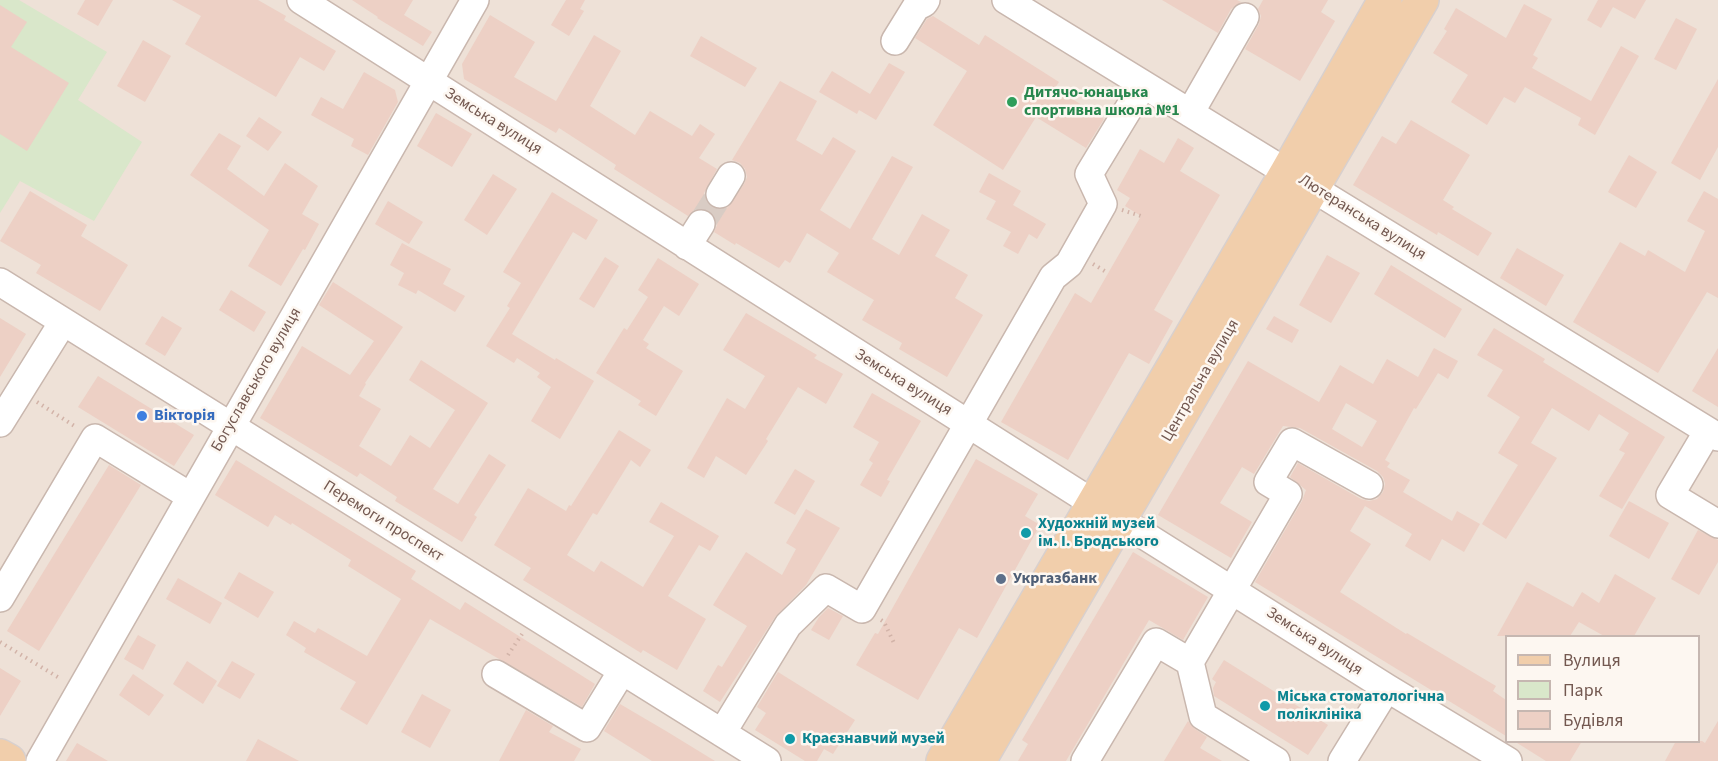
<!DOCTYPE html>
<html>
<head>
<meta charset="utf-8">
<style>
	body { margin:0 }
	#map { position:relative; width:1718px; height:761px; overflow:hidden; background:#fbf2ea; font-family:"Source Sans 3",sans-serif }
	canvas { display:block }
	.legend { position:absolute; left:1505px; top:635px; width:195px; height:108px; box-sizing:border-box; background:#fdf7f1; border:2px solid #c6b7b1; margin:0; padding:8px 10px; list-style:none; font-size:18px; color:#735850 }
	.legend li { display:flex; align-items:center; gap:12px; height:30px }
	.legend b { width:30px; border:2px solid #c6b7b1 }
</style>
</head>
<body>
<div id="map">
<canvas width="1718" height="761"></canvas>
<ul class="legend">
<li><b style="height:8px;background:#f1ceab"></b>Вулиця</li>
<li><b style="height:16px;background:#d9e7ca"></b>Парк</li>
<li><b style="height:16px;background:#edd0c5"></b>Будівля</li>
</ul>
</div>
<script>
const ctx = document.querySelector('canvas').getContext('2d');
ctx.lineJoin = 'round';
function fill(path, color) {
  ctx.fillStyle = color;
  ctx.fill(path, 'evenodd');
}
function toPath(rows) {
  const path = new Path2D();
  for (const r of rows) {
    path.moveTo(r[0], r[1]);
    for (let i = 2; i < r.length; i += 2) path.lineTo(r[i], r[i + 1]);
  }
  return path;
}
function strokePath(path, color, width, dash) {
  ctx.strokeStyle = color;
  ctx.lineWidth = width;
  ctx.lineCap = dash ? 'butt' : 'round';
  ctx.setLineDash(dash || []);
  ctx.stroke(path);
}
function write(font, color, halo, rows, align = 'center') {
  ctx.font = font + ' "Source Sans 3",sans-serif';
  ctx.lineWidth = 5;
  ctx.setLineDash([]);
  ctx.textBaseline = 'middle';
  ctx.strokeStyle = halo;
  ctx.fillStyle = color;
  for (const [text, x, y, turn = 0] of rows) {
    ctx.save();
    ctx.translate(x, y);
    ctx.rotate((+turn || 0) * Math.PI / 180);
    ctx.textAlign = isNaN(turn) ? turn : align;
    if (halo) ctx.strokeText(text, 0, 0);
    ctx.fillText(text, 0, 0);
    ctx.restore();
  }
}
const residential = toPath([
	[0,0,1718,0,1718,761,0,761],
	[1506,636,1698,636,1698,742,1506,742]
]);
const green = toPath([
	[0,0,19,0,107,52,78,100,142,142,94,221,20,181,0,213]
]);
const building = toPath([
	[85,0,113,0,98,26,77,14],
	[172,0,258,0,286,16,284,20,336,51,324,71,300,57,276,97,185,44,201,16],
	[352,0,413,0,404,15,432,32,423,46,377,18,378,17],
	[566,0,585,0,580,9,584,11,569,36,551,25],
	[1162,0,1237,0,1241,2,1231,9,1218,33],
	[1263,0,1328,0,1321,12,1335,21,1300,81,1245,49,1259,24,1261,16,1258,9],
	[1598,0,1646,0,1635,19,1613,7,1601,28,1587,20],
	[1524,4,1552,19,1533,55,1538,58,1532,68,1591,101,1621,46,1639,56,1595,135,1578,125,1581,118,1525,87,1515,103,1504,97,1487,125,1451,102,1468,75,1433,53,1447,31,1444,29,1456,8,1506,38],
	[0,5,27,22,11,47,69,83,27,151,0,134],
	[490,15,535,42,514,77,556,101,594,35,621,51,590,106,635,135,650,111,692,136,700,124,715,134,699,158,717,169,704,193,707,202,712,208,720,210,728,207,744,184,747,177,745,169,740,163,732,160,780,81,817,101,796,140,822,155,833,137,856,151,820,210,850,229,892,156,913,167,872,239,899,255,922,214,950,230,935,256,968,275,955,298,983,315,947,377,899,349,902,343,862,320,874,300,827,272,839,253,807,233,790,263,785,260,779,268,736,243,735,245,714,232,717,225,715,217,709,210,702,208,694,210,688,216,614,169,616,165,559,128,556,133,464,79,462,64],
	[933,16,979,45,985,35,1059,82,1055,88,1104,119,1086,148,1036,117,1003,170,933,125,967,71,915,38,927,19],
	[1676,18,1697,29,1676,70,1654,59],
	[701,36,757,68,745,87,690,56],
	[143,40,171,56,145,102,117,86],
	[889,63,905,72,876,120,859,110,857,114,819,92,832,71,870,94],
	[364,72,395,90,398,102,368,155,351,146,354,139,311,115,321,97,343,109],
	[1718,79,1718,147,1700,180,1671,163],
	[436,113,472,134,452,167,417,146],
	[259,117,282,132,268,151,246,136],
	[1411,120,1470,155,1443,200,1454,207,1452,209,1492,233,1478,256,1438,232,1437,235,1353,185,1382,136,1396,144],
	[219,133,241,146,227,169,264,196,285,163,318,186,302,214,319,224,305,250,303,249,281,286,248,266,269,230,190,175],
	[1178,138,1194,148,1180,171,1220,195,1154,310,1173,321,1149,364,1129,353,1068,460,1001,422,1075,293,1091,303,1141,216,1125,206,1130,198,1117,190,1140,149,1164,163],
	[1629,155,1657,172,1636,208,1608,192],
	[989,173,1021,191,1013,205,1046,224,1037,239,1029,234,1018,254,1003,246,1011,232,986,219,996,201,979,192],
	[493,174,517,189,487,235,464,220],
	[30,191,87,225,81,236,128,265,100,311,36,273,41,265,0,241],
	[1704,191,1718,199,1718,298,1707,292,1658,373,1573,322,1620,242,1645,256,1648,250,1685,272,1705,231,1687,221],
	[552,192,598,220,586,240,573,232,512,334,555,360,556,358,594,381,560,439,531,421,551,387,537,377,540,373,517,358,514,363,486,346,510,308,507,306,521,283,503,272],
	[388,201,423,222,409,244,375,224],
	[402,243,451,269,443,284,465,296,455,312,418,290,416,294,398,285,404,273,390,265],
	[1517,248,1564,275,1546,306,1500,278],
	[1327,255,1360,273,1331,323,1299,305],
	[605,257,619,266,594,308,579,299],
	[658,258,699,284,679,316,664,306,643,340,649,344,646,348,683,371,656,416,638,405,641,401,596,373,624,328,627,330,648,297,638,290],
	[1391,265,1462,309,1445,338,1374,294],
	[333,282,403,327,365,383,366,384,359,396,381,409,359,446,391,466,410,435,430,448,455,410,409,380,421,360,488,403,433,489,458,504,489,454,506,465,474,515,477,517,462,542,395,501,397,497,360,473,357,477,260,418,302,346,350,375,374,341,319,305],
	[231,290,266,312,254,332,219,310],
	[746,313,817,355,814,358,843,374,826,404,798,387,766,439,768,441,746,475,716,456,704,478,687,468,727,398,745,409,765,376,723,350],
	[162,316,182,328,165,356,145,344],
	[1274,316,1299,330,1292,343,1266,329],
	[0,318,26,334,0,377],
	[1494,328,1545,359,1543,362,1665,437,1622,509,1599,496,1625,453,1619,450,1629,433,1599,414,1589,431,1552,408,1531,443,1557,458,1506,539,1482,524,1518,465,1498,453,1520,417,1487,396,1503,370,1477,355],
	[1434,348,1458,361,1448,379,1438,373,1416,409,1414,408,1385,460,1390,463,1387,467,1410,480,1403,492,1452,521,1457,511,1480,524,1464,552,1442,539,1430,561,1405,546,1412,534,1365,506,1350,531,1371,544,1340,592,1406,634,1407,633,1496,686,1493,691,1506,700,1506,736,1255,582,1302,501,1306,490,1290,477,1298,463,1361,499,1369,501,1377,499,1383,492,1385,484,1383,477,1377,471,1300,428,1283,426,1254,474,1242,467,1220,503,1252,522,1231,558,1158,515,1248,361,1319,402,1340,365,1373,384,1387,359,1418,377],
	[1346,403,1377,421,1362,447,1332,429],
	[1718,348,1718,407,1692,391],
	[98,376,194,435,174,466,78,407],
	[872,393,921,421,887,480,890,481,881,497,860,485,873,463,869,460,879,442,853,427],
	[619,430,651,450,640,467,631,460,597,515,593,513,567,555,594,572,601,561,643,587,674,536,649,522,661,502,719,536,710,551,699,545,668,596,706,619,677,670,643,650,641,653,523,580,531,568,494,545,528,488,566,511,569,505,571,506],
	[976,459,1038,494,1025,516,1040,525,977,638,959,628,918,700,856,665,875,633,878,634],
	[236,460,416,571,411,579,460,610,465,602,595,684,582,707,430,619,367,725,340,709,356,682,304,652,306,648,286,635,294,621,315,633,318,628,367,656,401,599,348,566,351,560,292,523,291,525,275,515,268,527,215,495],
	[109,465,141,485,39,651,7,631],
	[795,469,815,481,795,515,774,503],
	[1629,501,1669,523,1649,559,1609,536],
	[806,509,840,528,806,585,775,617,720,702,703,691,718,665,722,667,747,626,713,605,746,552,782,575,796,549,786,543],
	[1698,530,1718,540,1718,562,1699,595,1671,579],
	[1133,552,1208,597,1183,640,1149,620,1066,761,1018,761,1028,744,1022,740],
	[239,572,274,592,258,618,224,598],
	[1615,574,1656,598,1634,636,1604,636,1579,622,1570,636,1497,636,1527,582,1573,607,1582,592,1599,603],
	[178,578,222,603,210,624,166,599],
	[828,608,843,616,829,640,811,630,819,617],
	[138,635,156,645,143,670,124,659],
	[1224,660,1328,725,1308,755,1214,696,1213,688,1216,682,1212,679],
	[187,661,217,681,203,704,173,684],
	[232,661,255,674,240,699,217,686],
	[0,668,21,681,0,716],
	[778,672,855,720,833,754,824,749,817,761,805,761,755,730,766,713,757,707],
	[133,674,164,695,149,716,119,695],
	[422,694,451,710,430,748,401,732],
	[620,704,666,731,715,761,652,761,604,731],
	[526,710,553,726,549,732,581,749,574,761,499,761],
	[1188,721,1195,729,1207,737,1200,748,1222,761,1164,761],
	[1718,721,1718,761,1665,761,1676,741,1702,741,1705,743],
	[258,739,299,761,246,761],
	[1514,741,1582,741,1570,761,1546,761],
	[77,743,108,761,66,761]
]);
const minorTunnel = toPath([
	[701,224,720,194]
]);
const path = toPath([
	[1122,210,1141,216],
	[1093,264,1108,273],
	[37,402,76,427],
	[881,620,884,622,894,643],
	[0,642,61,679],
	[508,655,522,634]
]);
const minor = toPath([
	[301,0,1093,503,1387,688,1508,761],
	[1006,0,1718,437],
	[895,41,916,7,924,3,926,0],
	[1190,113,1245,17],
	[720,194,731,176],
	[687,246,701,224],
	[0,282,767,761],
	[0,423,63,322],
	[1708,431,1670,495,1718,524],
	[0,598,95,438,190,496],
	[1190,662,1203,716,1276,761],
	[496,674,587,728,622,671],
	[722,733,788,625,826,588,862,609,1053,277,1069,264,1103,204,1089,174,1143,85],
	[40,761,475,0],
	[1085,761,1156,642,1190,662,1288,494,1268,482,1292,442,1369,485],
	[1342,761,1387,688]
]);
const major = toPath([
	[0,756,9,761],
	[943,761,1287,172,1385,0],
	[979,761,1422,0]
]);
const markers = [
	[1012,102,6,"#2e9e5b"],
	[142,416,6,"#3f7fe0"],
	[1026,533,6,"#0f9aa8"],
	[1001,579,6,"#5c6f8a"],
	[1265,706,6,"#0f9aa8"],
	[790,739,6,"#0f9aa8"]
];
const leisureNames = [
	["Дитячо-юнацька",1024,93],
	["спортивна школа №1",1024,111]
];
const streetNames = [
	["Земська вулиця",493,122,32],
	["Лютеранська вулиця",1362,218,32],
	["Богуславського вулиця",257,380,-60],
	["Центральна вулиця",1201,381,-60],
	["Земська вулиця",903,383,32],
	["Перемоги проспект",383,522,32],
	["Земська вулиця",1314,642,33]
];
const shopNames = [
	["Вікторія",154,416]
];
const cultureNames = [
	["Художній музей",1038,524],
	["ім. І. Бродського",1038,542],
	["Міська стоматологічна",1277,697],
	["поліклініка",1277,715],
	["Краєзнавчий музей",802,739]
];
const serviceNames = [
	["Укргазбанк",1013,579]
];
fill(residential, '#eee1d7');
fill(green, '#d9e7ca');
fill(building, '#edd0c5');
strokePath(minorTunnel, '#d9ccc4', 27, [27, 14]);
strokePath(minor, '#c9b7ae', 30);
strokePath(major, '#d8d0ce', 36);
strokePath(path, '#d2b3a8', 4, [1.5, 4.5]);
strokePath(minor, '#fff', 27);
strokePath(major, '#f1ceab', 33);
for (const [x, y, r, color] of markers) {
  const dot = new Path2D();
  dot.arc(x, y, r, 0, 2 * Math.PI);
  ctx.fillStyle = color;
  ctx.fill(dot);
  strokePath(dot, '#fdf7f1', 2);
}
write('bold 16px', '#27864d', '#fdf7f1', leisureNames, 'left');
write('16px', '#735850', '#fdf7f1', streetNames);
write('bold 16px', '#366cbe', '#fdf7f1', shopNames, 'left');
write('bold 16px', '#0d838f', '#fdf7f1', cultureNames, 'left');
write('bold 16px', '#4e5e75', '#fdf7f1', serviceNames, 'left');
</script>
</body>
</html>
